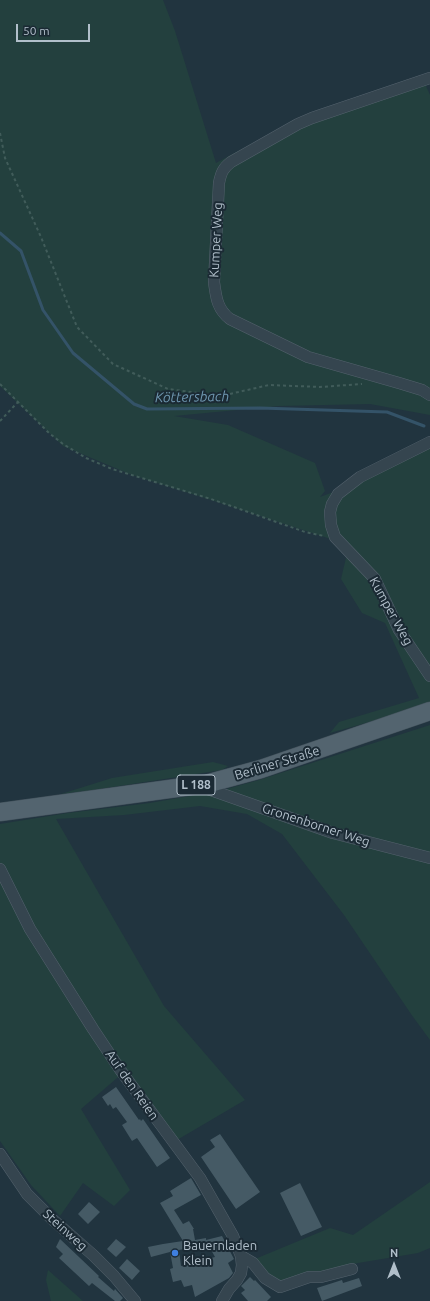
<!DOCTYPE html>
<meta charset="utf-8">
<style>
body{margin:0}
#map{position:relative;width:430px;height:1301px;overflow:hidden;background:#21343f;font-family:Ubuntu,sans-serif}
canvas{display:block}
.north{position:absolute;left:374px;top:1245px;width:40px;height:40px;-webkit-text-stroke:3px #1b2a34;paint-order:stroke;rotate:0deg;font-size:11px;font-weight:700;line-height:16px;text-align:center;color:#b1bfca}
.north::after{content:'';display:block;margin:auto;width:14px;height:18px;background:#b1bfca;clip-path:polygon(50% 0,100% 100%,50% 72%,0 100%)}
.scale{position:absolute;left:16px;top:24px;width:74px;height:18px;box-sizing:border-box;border:2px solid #b1bfca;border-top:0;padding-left:5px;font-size:12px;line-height:14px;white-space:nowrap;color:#b1bfca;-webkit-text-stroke:3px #1b2a34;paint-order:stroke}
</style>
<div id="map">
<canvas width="430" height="1301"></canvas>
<div class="north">N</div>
<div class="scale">50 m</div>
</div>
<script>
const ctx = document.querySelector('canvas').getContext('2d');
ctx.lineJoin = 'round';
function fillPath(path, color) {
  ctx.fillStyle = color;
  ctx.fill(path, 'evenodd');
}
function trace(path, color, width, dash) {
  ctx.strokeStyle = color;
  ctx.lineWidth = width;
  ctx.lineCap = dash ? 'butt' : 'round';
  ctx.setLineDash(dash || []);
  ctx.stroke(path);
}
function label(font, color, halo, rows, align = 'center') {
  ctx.font = font + ' Ubuntu,sans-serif';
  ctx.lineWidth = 4;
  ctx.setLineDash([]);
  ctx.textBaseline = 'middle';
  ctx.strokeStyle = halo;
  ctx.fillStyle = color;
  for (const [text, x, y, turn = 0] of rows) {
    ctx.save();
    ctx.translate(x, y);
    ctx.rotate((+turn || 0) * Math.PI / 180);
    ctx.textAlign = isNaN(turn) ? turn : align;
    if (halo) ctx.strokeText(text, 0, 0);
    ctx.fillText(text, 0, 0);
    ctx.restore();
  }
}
const green = new Path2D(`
 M0,0H163L175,31L216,163L296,120L422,77L430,95V415L370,404L279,406L174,416L228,425L315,463L325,491L320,497L358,483L430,447V705L330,733L339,722L419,698L385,623L362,613L341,579L349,545L205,498L132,475L63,446L0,386Z
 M430,725V1040L411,1014L344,915L282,834L247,814L200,806L124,815L56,819L164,1006L245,1100L177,1140L124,1072L81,1109L130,1190L114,1206L83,1183L60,1216L31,1185L0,1141V824L68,813L150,803L223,790L259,780Z
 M213,762L228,766L222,770L87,791L61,794L112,778Z
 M430,1182V1248L418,1253L358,1263L279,1283L268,1276L255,1259L330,1228L353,1235Z
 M48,1270L83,1301H51L46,1280Z`);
const stream = new Path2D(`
 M0,233L21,251L43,310L73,353L134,404L147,409L260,408L387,412L424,426`);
const building = new Path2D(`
 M116,1087L139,1120L140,1119L141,1121L143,1119L170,1158L157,1167L137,1138L132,1141L122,1125L127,1122L116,1107L113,1109L110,1104L108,1106L102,1097Z
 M220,1134L260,1192L236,1209L201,1157L215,1147L210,1140Z
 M191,1178L201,1195L174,1210L183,1224L189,1221L194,1229H193L195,1240L206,1238V1240L222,1236L234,1259L228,1263L233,1273L229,1278L195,1297L192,1285L184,1287L181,1280L173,1282L170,1269L173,1268L170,1252L151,1257L148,1247L163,1244L183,1241L160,1203L173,1196L170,1191ZM206,1241L215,1257L181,1266L179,1250L207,1244Z
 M300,1183L322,1227L301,1236L280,1193Z
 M89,1202L100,1212L88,1224L78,1214Z
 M60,1239L99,1276L98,1277L114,1291L115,1289L123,1298L120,1301H115L92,1283L89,1286L59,1258L63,1254L56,1247Z
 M116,1239L126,1247L116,1257L107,1249Z
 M127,1259L140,1271L132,1280L119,1268Z
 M250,1277L254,1281L255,1280L271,1297L267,1301H248L241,1293L245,1290L241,1286Z
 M359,1278L362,1286L322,1301L317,1288L342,1280L343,1283Z`);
const path = new Path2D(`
 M0,133L5,158L41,237L77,327L113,364L168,389L221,396L269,385L320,387L362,384
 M0,384L49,433L63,444L86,458L112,469L211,499L305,532L324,536
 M0,421L18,402`);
const street = new Path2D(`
 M430,78L312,118L298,124L231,162C223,168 221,173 219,183L214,282C216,297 217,309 230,319L308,357L399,383L422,390L430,395
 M430,442L360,477L338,494L332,504L330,512L331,525L335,537L375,579L399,630L430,676
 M206,784L208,789L333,833L430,858
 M0,869L30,929L93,1029L121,1071L200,1178L233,1236L241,1256L242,1265L241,1273L237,1280L229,1289L222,1301
 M0,1154L27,1194L52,1219L93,1255L114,1276L135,1301
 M241,1256L253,1263L265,1278L280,1287L309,1277H321L352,1269`);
const primary = new Path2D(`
 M0,812L206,784L261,769L430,711`);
const markers = [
 [175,1253,4,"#3f7fe0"]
];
const shields = [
 [196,785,38]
];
const shieldNames = [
 ["L 188",196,785]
];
const streetNames = [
 ["Kumper Weg",216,240,-87],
 ["Kumper Weg",391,611,61],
 ["Berliner Straße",277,763,-17],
 ["Gronenborner Weg",316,825,18],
 ["Auf den Reien",132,1085,55],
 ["Steinweg",65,1230,42]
];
const poiNames = [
 ["Bauernladen",183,1246],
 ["Klein",183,1261]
];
const waterNames = [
 ["Köttersbach",192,397,-1]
];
fillPath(green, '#23403e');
trace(stream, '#345368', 3);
fillPath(building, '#455a65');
trace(street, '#54626d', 12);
trace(primary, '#42515b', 19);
trace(path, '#415c5a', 2, [3, 3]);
trace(street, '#35454f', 11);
trace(primary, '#53646f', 18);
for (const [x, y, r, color] of markers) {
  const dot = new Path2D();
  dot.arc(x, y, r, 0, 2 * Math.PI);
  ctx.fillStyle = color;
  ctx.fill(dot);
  trace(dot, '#1b2a34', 1.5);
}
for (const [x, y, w] of shields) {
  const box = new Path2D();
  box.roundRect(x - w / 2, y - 10, w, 20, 3);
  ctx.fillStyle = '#1b2a34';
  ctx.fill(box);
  trace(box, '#b1bfca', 1);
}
label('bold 12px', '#b1bfca', null, shieldNames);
label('13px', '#b1bfca', '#1b2a34', streetNames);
label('13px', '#b1bfca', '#1b2a34', poiNames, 'left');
label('italic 14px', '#6f97b0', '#1b2a34', waterNames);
</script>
